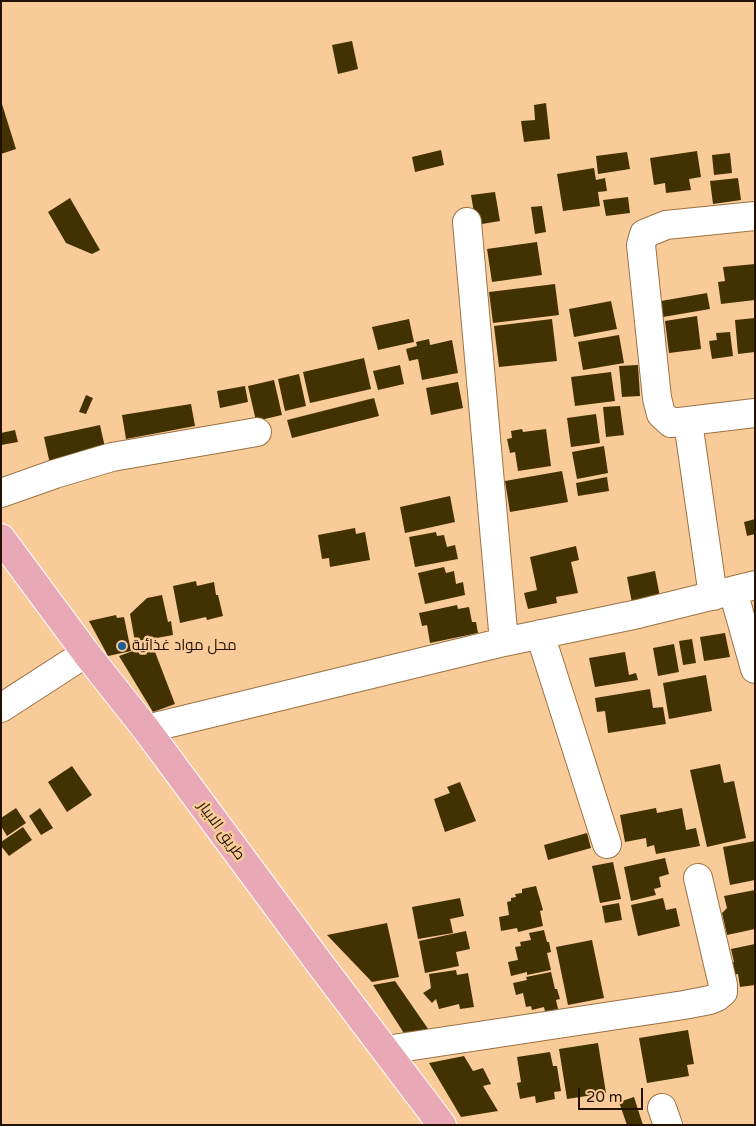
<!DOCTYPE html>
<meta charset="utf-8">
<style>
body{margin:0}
#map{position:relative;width:756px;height:1126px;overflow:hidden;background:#f9cb99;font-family:"Varela Round",sans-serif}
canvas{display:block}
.frame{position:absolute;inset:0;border:2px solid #221101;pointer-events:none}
.scale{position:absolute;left:578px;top:1088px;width:65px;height:22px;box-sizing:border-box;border:2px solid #221101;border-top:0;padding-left:6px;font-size:15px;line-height:18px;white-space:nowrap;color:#221101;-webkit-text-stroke:4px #f9cb99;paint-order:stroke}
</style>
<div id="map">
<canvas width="756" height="1126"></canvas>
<div class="frame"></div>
<div class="scale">20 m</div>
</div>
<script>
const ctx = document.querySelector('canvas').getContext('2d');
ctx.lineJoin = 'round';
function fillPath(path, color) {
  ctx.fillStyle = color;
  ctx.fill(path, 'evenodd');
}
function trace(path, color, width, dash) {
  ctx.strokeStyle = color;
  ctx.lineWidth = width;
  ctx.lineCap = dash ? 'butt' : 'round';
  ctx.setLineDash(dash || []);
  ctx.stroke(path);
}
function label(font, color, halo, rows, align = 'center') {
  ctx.font = font + ' "Varela Round",Cairo,sans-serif';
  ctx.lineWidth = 5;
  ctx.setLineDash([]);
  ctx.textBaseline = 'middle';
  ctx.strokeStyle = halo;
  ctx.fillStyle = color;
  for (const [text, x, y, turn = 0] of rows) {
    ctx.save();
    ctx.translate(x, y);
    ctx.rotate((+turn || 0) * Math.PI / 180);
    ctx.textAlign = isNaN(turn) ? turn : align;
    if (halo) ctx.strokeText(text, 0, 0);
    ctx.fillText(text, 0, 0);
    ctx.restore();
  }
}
const building = new Path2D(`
 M352,41L358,69L338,74L332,45Z
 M1,101L16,149L1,154Z
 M546,103L550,139L524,142L521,121L535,120L534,105Z
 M441,150L444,165L415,172L412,157Z
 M697,151L701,177L689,179L691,190L666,193L665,183L654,185L650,158Z
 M627,152L630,169L598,174L596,156Z
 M730,153L732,173L714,175L712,155Z
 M594,168L596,180L605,178L607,191L598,192L600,206L563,211L557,174Z
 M738,178L741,200L713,204L710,181Z
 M495,192L500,221L476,225L471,195Z
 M628,197L630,213L606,216L603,200Z
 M70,198L100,250L92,254L66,243L48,212Z
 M542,206L546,232L535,234L531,207Z
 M537,242L542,275L492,282L487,249Z
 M755,264V300L721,304L718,282L725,281L723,267Z
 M555,284L559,315L493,323L489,292Z
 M707,293L710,309L663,317L661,301Z
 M611,301L617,329L574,337L569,309Z
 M697,316L701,349L669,353L665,321Z
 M755,318V352L738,354L735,320Z
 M409,319L414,342L378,350L372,327Z
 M552,319L557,361L499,367L494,326Z
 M730,332L733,356L712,359L709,341L717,340L716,333Z
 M619,335L624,363L583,370L578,342Z
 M429,339L430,345L452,340L458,373L422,380L418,359L409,361L406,349L417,346L416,342Z
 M364,358L371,389L310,403L303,372Z
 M400,365L404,384L378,390L373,371Z
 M638,365L640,396L622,397L619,366Z
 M611,372L615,401L575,406L571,377Z
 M299,374L306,406L285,411L278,379Z
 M274,380L282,415L256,421L248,386Z
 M458,382L463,408L431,415L426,388Z
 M245,386L248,402L220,408L217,391Z
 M86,395L93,398L86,414L79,412Z
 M374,398L379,416L292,438L287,420Z
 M191,404L195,426L126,439L122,415Z
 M620,406L624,435L606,437L603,407Z
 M596,414L600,443L571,447L567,418Z
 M100,425L106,452L50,464L44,437Z
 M522,429L523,432L546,429L551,466L518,471L515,452L510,453L507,439L512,438L511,431Z
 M15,430L18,442L1,445V433Z
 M604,446L608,473L577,479L572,452Z
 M562,471L568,502L510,512L505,481Z
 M607,477L609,491L578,496L576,483Z
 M450,496L455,522L405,533L400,507Z
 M755,519V534L747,536L744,522Z
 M355,528L356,534L365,532L370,560L330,567L329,558L322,559L318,535Z
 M436,532L437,536L444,535L447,547L455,545L458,559L415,567L409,537Z
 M576,546L579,560L571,562L578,593L556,597L557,603L528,609L524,593L537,590L530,557Z
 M444,567L446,573L454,571L456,584L463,582L465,595L425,604L418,573Z
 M655,571L660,597L632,603L627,577Z
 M196,581L197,586L214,582L216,595H218L223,616L207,620L206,617L180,623L173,586Z
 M162,595L168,622L171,621L173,635L135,642L130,614L147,598Z
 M457,605L458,609L469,607L472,622H476L478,633L430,643L427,625L422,626L419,613Z
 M116,615L117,618L124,617L131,651L108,656L89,621Z
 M725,633L730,657L704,661L700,637Z
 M692,639L696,663L683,665L679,641Z
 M152,644L175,704L153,712L119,656Z
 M674,644L679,672L658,676L653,648Z
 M625,652L629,675L636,673L638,680L595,687L589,658Z
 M706,675L712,711L669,719L663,683Z
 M650,689L653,708L663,707L666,724L608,733L605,711L597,712L595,698Z
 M720,764L724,783L734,781L746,838L707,847L690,770Z
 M72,766L92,795L67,812L48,782Z
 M460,782L476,821L445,832L434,799L450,793L447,787Z
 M16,808L26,823L7,836L1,826V818Z
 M40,808L53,828L41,835L29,816Z
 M656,808L657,813L682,808L686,830L696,828L700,846L656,854L654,845L647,847L646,838L625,842L620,815Z
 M23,827L32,840L9,856L1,846V842Z
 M587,833L591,848L548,860L544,845Z
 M755,841V880L730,885L723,847Z
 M665,858L669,874L659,877L661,887L654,889L656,895L631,901L624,867Z
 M613,862L621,899L600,903L592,866Z
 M536,886L543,910L540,911L543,926L518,932L517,928L501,931L499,917L509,915L507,902L511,901V898L516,897L515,894L522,893V889Z
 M755,890V929L727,935L722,913L727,908L724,896Z
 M460,898L464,916L450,919L453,933L418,939L412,907Z
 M663,898L666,910L676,908L680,926L638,936L631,905Z
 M619,903L622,920L605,923L602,906Z
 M387,923L399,977L372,982L327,935Z
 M544,930L547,942H549L551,952L547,953L551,970L527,975V972L511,976L508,962L518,960L515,947L521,946L520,942L531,940L529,933Z
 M466,931L470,949L456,952L459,966L425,973L419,941Z
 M592,940L604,998L568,1005L556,947Z
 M755,944V985L740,987L738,974L733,975L730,962H734L731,949Z
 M456,970L457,975L468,973L474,1007L460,1009L459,1004L439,1009L436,999L432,1003L423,993L431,988L429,974Z
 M551,972L555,989H557L560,999L556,1000L559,1013L546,1016L544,1007L532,1010L531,1006L526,1007L523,993L516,995L513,983L527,980L526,977Z
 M395,981L433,1036L409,1041L373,985Z
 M688,1030L694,1064L687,1065L689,1076L647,1083L639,1038Z
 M598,1043L606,1093L567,1099L559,1049Z
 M550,1052L553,1066H557L561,1091L554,1092L555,1099L536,1103L535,1096L520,1099L517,1083L521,1082L517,1057Z
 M464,1056L473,1071L483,1068L491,1084L483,1086L498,1111L461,1117L429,1063Z
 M634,1097L643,1125H627L619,1102Z`);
const minor = new Path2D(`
 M755,216L666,225L644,234L641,245L657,398L661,414L671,423L755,413
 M467,222L504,642
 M688,422L713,596
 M1,493L55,474L112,457L257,432
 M733,591L755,669
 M540,634L607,844
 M1,708L86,653
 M146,729L504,642L638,614L755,585
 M386,1050L684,1005L710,1000L717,997L723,992V985L698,878
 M662,1108L668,1125`);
const major = new Path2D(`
 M1,538L86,653L146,729L320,964L442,1125`);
const markers = [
 [122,646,5,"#1d5d93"]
];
const poiNames = [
 ["محل مواد غذائية",132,646]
];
const streetNames = [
 ["طريق الابيار",221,831,54]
];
fillPath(building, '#433201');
trace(minor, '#9c7243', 30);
trace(major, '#fff', 30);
trace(minor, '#fff', 28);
trace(major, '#e9a8b6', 28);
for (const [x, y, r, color] of markers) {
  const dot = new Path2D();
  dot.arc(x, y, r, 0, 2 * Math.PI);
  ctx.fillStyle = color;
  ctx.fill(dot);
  trace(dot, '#f9cb99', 2);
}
label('15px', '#221101', '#f9cb99', poiNames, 'left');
label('15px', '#221101', '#f9cb99', streetNames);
</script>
